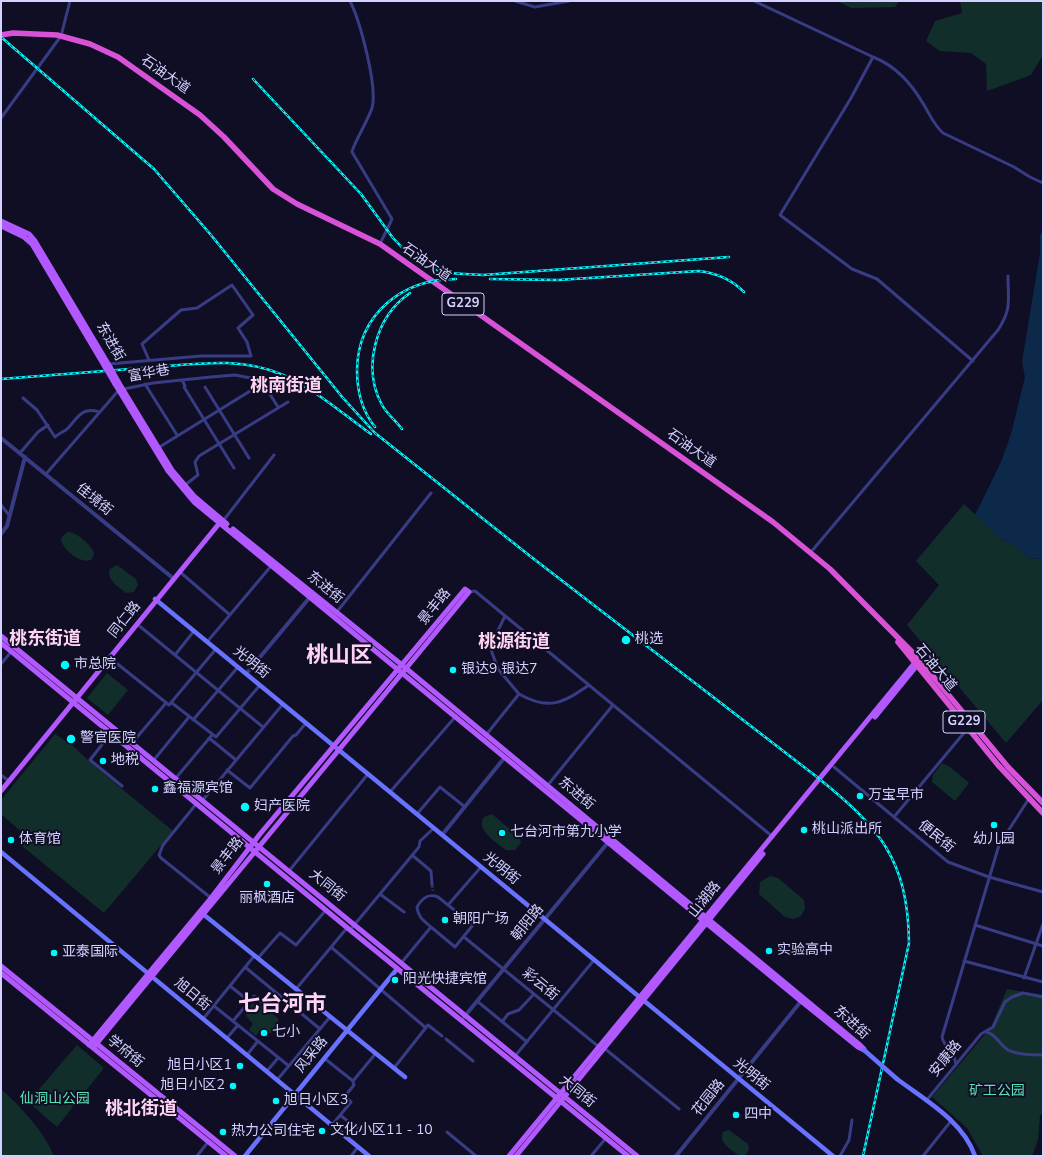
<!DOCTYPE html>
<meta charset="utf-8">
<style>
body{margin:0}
#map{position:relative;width:1044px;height:1157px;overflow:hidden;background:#100e24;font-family:"Nunito Sans",sans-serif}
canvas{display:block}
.frame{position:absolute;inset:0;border:2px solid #d2d1ff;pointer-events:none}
</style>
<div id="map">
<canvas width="1044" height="1157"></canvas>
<div class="frame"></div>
</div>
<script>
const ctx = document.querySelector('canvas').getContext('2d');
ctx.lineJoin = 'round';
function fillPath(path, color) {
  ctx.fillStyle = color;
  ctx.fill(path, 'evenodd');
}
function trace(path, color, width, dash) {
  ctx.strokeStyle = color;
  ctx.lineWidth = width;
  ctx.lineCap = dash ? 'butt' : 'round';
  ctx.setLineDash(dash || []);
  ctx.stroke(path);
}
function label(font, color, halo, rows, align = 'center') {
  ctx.font = font + ' "Nunito Sans","Noto Sans SC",sans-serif';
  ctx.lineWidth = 4;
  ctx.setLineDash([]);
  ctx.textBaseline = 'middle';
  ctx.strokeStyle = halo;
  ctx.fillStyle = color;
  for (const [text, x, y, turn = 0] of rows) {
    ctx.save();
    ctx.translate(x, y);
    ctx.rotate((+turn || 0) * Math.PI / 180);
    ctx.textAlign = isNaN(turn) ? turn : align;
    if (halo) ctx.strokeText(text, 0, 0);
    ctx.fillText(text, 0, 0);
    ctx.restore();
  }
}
const green = new Path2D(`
 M837,1H899L895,7L851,8Z
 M960,1H1043V55L1031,75L987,91L986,64L971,53L940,51L926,41L935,21L962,13Z
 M964,504L1000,538L1017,547L1028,558L1043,559V700L1006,743L907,625L939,585L916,561Z
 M67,532C75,531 92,545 94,553L92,559C82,566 61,549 61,538Z
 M117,565L136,579L138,585L134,592L126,593C118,586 106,580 110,569Z
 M107,673L128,690L108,715L87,698Z
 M55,734L73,746L92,764L173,831L104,913L22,846L25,835L1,814V800Z
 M942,763L950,767L969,783L955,801L932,782L933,775Z
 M492,814L519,837L521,843L515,850H506C497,843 475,830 484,817Z
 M770,876L778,878L804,900L805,909L801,916L793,919L785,917L759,894L760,882Z
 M1007,989L1043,995V1115H1040L1038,1140L1032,1156H983L967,1128L932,1097L991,1027Z
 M253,1003L259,1004L278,1018C280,1026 276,1033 268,1034L260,1030L256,1036L249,1030L253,1024L246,1016V1010Z
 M77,1045L104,1068L57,1127L28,1102Z
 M1,1089C22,1108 43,1130 54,1156H1Z
 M729,1130L748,1144L749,1149L746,1155H738C731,1149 718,1143 723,1132Z`);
const water = new Path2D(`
 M1043,230V559L1028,558L1017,547L1000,538L975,515L1001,462L1011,434L1025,377L1022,362L1040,253V235Z`);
const minorTunnel = new Path2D(`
 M432,885L433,891`);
const minor = new Path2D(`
 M350,1C360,21 378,87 372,108C369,118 352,147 352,152L392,219L380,244
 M515,1L535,7L569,1
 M754,1L873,57L851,98L780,215L852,269L877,279L973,361
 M873,57C896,66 911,83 924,105C930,115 934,125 943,133L1014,167L1030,177L1043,183
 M1,118L61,36L70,1
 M109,364L201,356H251L247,342L238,328L253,315L232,285L197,308L181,310L142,344L149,360
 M182,380L185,386L184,387L234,468
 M145,384L177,435
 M205,387L249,458
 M23,398L37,410L55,437C58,434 62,432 66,430C77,420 80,406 99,412
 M158,448L263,383
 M20,453L38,432L48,425
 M46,474L119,390L153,383L211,377L235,375L261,380L278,407
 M185,485L198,475L195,462L199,456L288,402
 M1,505L9,515
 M223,521L274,455
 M811,552L998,330C1012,309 1008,300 1008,276
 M180,572L230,615
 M469,592L475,591L773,837
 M336,613L431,493
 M505,616L490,647L498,669L519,694
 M137,624L263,727
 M207,642L272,565
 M175,655L194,631
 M110,658L169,705L216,649
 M1,664L11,652
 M172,703L216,737L260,685
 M193,720L238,667
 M111,733L90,760L122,786
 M486,735L519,694C549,711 563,703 589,685
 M209,738L236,760
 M132,743L166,703
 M153,761L189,717
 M834,767L948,862L989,877L1043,892
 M227,770L250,788L293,736L296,735L306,723
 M1,775L9,781
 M175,779L212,735
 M547,786L613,705
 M390,792L456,716
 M202,801L283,704
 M197,803L163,845L159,855L161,858L211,898
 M417,814L440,787L465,807
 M894,817L968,728
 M412,855L431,871L432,885
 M289,871L368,774
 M380,894L404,912
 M448,905L481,867
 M975,925L1043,946
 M350,930L419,847L420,841L434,828
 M464,937L599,1047
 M331,947L426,1028
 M258,958L280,933L296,945L326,910
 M964,961L1043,982
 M402,962L431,927C423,920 418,917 417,907C422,898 428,893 438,897L473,925L455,947L431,927
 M245,967L320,1029
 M1024,978L1043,924
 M230,986L249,1001
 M296,989L347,928
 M477,1001L527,1042
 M214,1006L289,1066
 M203,1019L255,955
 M233,1021L254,996L264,1004L274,991
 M502,1022L508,1014L519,1010L534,994
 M986,1032C995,1033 1000,1045 1008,1050C1018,1055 1032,1055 1043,1055
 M227,1038L238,1025
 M446,1039L473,1061
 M604,1048L679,1109
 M247,1055L258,1041
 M515,1056L594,960
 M324,1058L353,1081L376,1053
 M956,1065C954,1049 945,1050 942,1037L999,845L1030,797
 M394,1068L428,1025L442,1036
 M267,1071L278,1058
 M277,1080L330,1017
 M926,1101L981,1034L993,1027L1005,1002L1012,997L1023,993L1043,997
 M340,1115L358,1129
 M332,1125L351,1102L345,1096L354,1085L353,1081
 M447,1132L476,1156
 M197,1156L208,1142
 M351,1156L358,1147
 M591,1156L606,1138
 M840,1156L849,1140L852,1120
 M923,1156L951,1121`);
const tertiary = new Path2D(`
 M1,438L174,579
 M1,534L7,526L25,457
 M246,674L310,597
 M442,835L505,757
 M464,1017L610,840
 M676,1156L802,1000`);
const secondary = new Path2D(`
 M155,599L833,1156
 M1,852L369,1156
 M203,914L405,1077
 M897,1079C925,1100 963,1121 975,1156
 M245,1156L397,969`);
const primary = new Path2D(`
 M1,221L29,234L35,241L110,367
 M1,226L24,237L32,244L105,367
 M119,383L172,470L195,497L227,524
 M115,384L168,471L194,502L801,1001L858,1047L864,1050
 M233,529L402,665L860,1045L864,1049
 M1,636L637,1156
 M1,643L350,930L628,1156
 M875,717L919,663
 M1,791L222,520
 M1,966L235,1156
 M1,973L226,1156
 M89,1045L211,898L260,834L465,589L469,592L93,1048
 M509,1156L917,660
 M516,1156L763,854`);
const trunk = new Path2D(`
 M1,35L13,33L57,35L90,44L118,57L200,115L224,137L273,189L297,204L380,244L773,522L830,569L918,658L1008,767L1043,803
 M898,642L998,765L1043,813`);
const rail = new Path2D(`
 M1,37L154,169L211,235L343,398L375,433L530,556L817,777C879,827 908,859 909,943L863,1156
 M253,79L361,194L393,238L414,260L425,266L447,273L483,275L729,257
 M490,279L558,280L699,271C717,273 731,279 744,292
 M1,379C48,375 96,372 143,368C191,365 238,355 283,375C315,389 343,414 371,434
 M375,427C362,411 357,390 357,370C358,314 402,279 456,279
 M402,429C396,421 387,414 382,405C362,368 375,317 410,293`);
const secondaryBridge = new Path2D(`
 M864,1050L897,1079`);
const primaryBridge = new Path2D(`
 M105,367L115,384
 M110,367L119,383`);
const markers = [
 [626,640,5,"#00f9fc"],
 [65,665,5,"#00f9fc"],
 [453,670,4,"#00f9fc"],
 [71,739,5,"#00f9fc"],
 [103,761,4,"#00f9fc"],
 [155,789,4,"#00f9fc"],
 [860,796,4,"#00f9fc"],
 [245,807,5,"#00f9fc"],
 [994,825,4,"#00f9fc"],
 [804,830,4,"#00f9fc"],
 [502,833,4,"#00f9fc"],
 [11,840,4,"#00f9fc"],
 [267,884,4,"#00f9fc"],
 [445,920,4,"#00f9fc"],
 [769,951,4,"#00f9fc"],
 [54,953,4,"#00f9fc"],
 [395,980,4,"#00f9fc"],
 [264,1033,4,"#00f9fc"],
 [240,1066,4,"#00f9fc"],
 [233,1086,4,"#00f9fc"],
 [276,1101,4,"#00f9fc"],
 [736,1115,4,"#00f9fc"],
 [322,1131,4,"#00f9fc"],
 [223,1132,4,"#00f9fc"]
];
const shields = [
 [463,304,42],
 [964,722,42]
];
const shieldNames = [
 ["G229",463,304],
 ["G229",964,722]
];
const streetNames = [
 ["石油大道",165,75,35],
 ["石油大道",426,263,35],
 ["东进街",110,342,60],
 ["富华巷",149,374,-10],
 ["石油大道",691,449,35],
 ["佳境街",94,500,39],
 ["东进街",325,588,39],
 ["景丰路",435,607,-51],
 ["同仁路",125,620,-51],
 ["光明街",251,663,39],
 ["石油大道",935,668,50],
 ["东进街",576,794,40],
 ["便民街",936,837,39],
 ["景丰路",228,856,-52],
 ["光明街",501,869,39],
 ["大同街",327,886,39],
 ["山湖路",705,900,-51],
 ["朝阳路",528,923,-51],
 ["彩云街",540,985,39],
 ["旭日街",192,995,40],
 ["东进街",851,1023,42],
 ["学府街",125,1052,39],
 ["风采路",312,1055,-51],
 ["安康路",946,1059,-51],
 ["光明街",751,1075,39],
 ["大同街",577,1092,39],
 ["花园路",709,1098,-51]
];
const poiNames = [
 ["桃选",635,640],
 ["市总院",74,665],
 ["银达9 银达7",461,670],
 ["警官医院",80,739],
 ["地税",111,761],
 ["鑫福源宾馆",163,789],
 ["万宝早市",868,796],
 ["妇产医院",254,807],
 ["桃山派出所",812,830],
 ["七台河市第九小学",510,833],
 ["体育馆",19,840],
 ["幼儿园",994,840,"center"],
 ["丽枫酒店",267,899,"center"],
 ["朝阳广场",453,920],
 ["实验高中",777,951],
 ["亚泰国际",62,953],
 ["阳光快捷宾馆",403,980],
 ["七小",272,1033],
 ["旭日小区1",232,1066,"right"],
 ["旭日小区2",225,1086,"right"],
 ["旭日小区3",284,1101],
 ["四中",744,1115],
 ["文化小区11 - 10",330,1131],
 ["热力公司住宅",231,1132]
];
const parkNames = [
 ["矿工公园",997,1092],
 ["仙洞山公园",55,1100]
];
const districtNames = [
 ["桃南街道",286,387],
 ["桃东街道",45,640],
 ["桃源街道",514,643],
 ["桃北街道",141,1110]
];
const townNames = [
 ["桃山区",339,657],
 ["七台河市",282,1006]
];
fillPath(green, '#112e2b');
fillPath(water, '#0c294a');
trace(minorTunnel, '#2d2b45', 3, [3, 1.5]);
trace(minor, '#383c84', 3);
trace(tertiary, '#383c84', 4);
trace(secondary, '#6872ff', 4.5);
trace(primary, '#b258ff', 5);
trace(trunk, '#d852d8', 5.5);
trace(rail, '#00f9fc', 2.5);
trace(rail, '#100e24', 1, [3]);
trace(secondaryBridge, '#6872ff', 4.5);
trace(primaryBridge, '#b258ff', 5);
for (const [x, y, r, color] of markers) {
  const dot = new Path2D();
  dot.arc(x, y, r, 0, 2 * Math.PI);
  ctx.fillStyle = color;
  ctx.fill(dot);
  trace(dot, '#100e24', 1.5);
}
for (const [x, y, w] of shields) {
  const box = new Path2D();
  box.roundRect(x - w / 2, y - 11, w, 22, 3);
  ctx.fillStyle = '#100e24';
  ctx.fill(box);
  trace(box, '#d2d1ff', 1);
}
label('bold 13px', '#d2d1ff', null, shieldNames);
label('14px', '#d2d1ff', '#100e24', streetNames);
label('14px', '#d2d1ff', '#100e24', poiNames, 'left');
label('14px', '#5be1b4', '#100e24', parkNames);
label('bold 18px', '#ffd3f3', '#100e24', districtNames);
label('bold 22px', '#ffd3f3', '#100e24', townNames);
</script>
